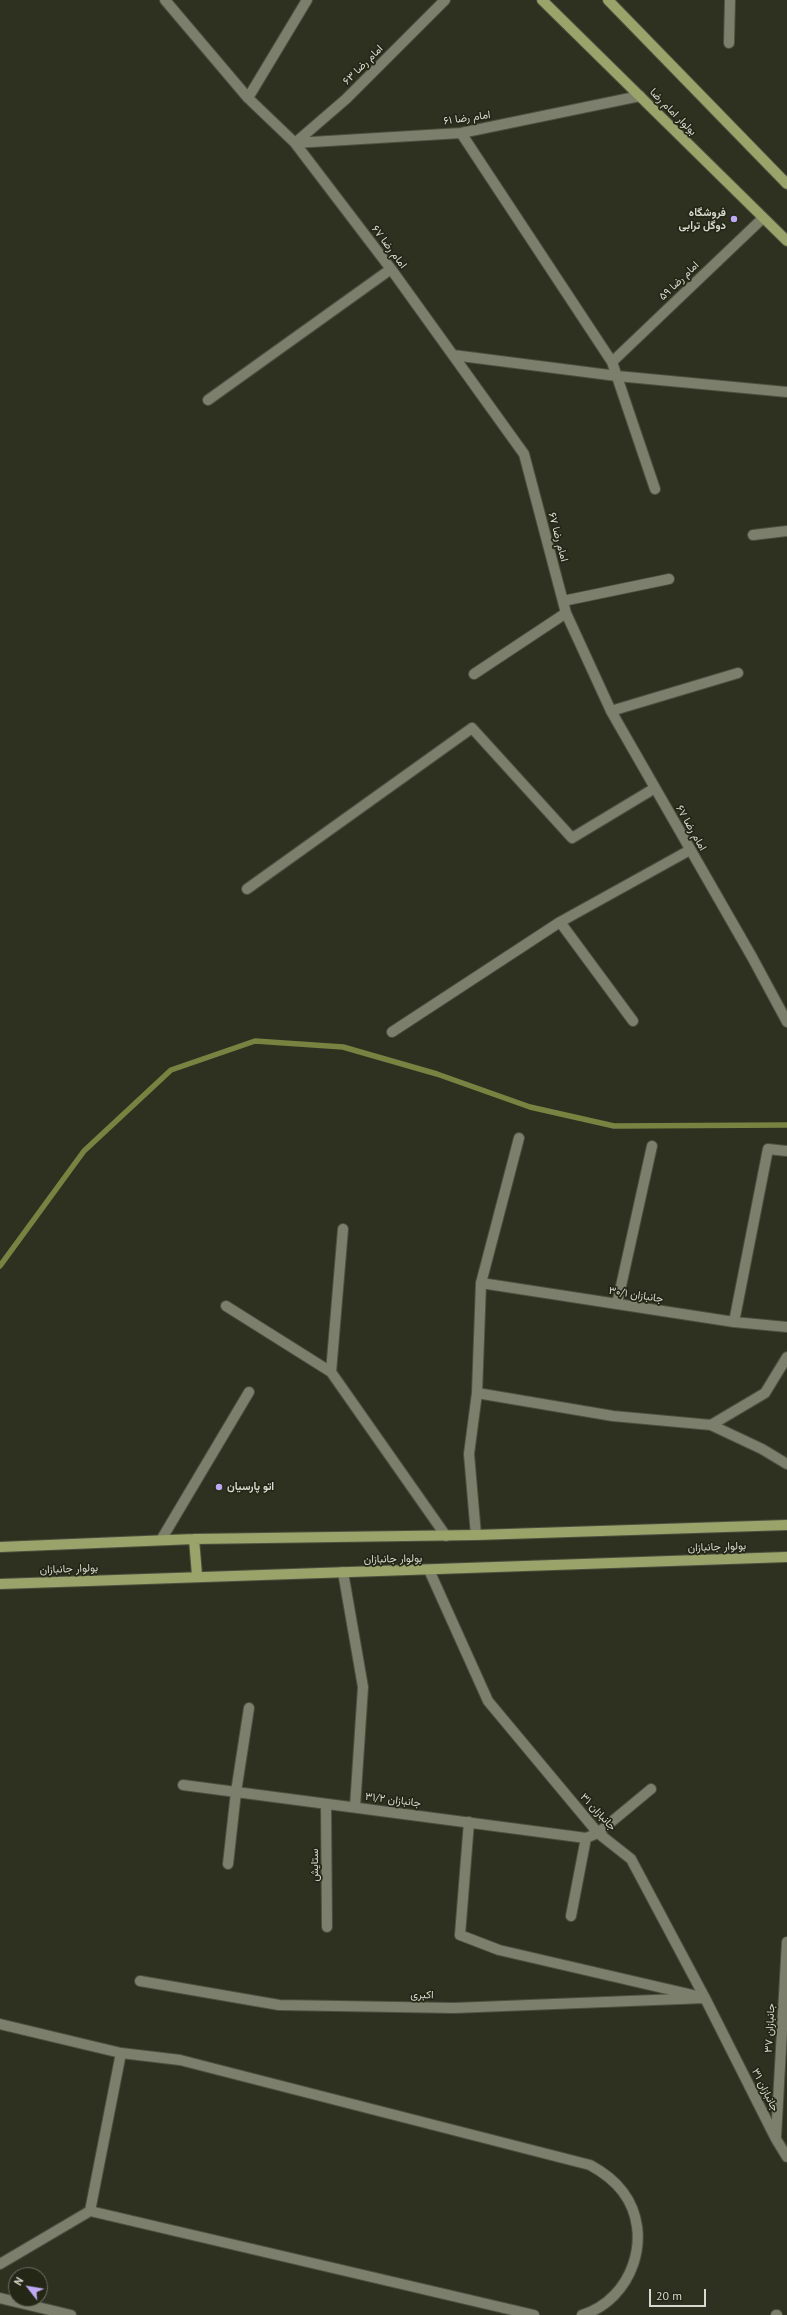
<!DOCTYPE html>
<meta charset="utf-8">
<style>
body{margin:0}
#map{position:relative;width:787px;height:2315px;overflow:hidden;background:#2e3120;font-family:"PT Sans",sans-serif}
canvas{display:block}
.north{position:absolute;left:8px;top:2267px;width:40px;height:40px;box-sizing:border-box;background:#252716;border:1px solid #6c6e60;border-radius:50%;rotate:301deg;font-size:11px;font-weight:700;line-height:16px;text-align:center;color:#d7d9ce}
.north::after{content:'';display:block;margin:auto;width:14px;height:18px;background:#bea9f5;clip-path:polygon(50% 0,100% 100%,50% 72%,0 100%)}
.scale{position:absolute;left:649px;top:2289px;width:57px;height:18px;box-sizing:border-box;border:2px solid #d7d9ce;border-top:0;padding-left:5px;font-size:12px;line-height:14px;white-space:nowrap;color:#d7d9ce;-webkit-text-stroke:3px #252716;paint-order:stroke}
</style>
<div id="map">
<canvas width="787" height="2315"></canvas>
<div class="north">N</div>
<div class="scale">20 m</div>
</div>
<script>
const ctx = document.querySelector('canvas').getContext('2d');
ctx.lineJoin = 'round';
function trace(path, color, width, dash) {
  ctx.strokeStyle = color;
  ctx.lineWidth = width;
  ctx.lineCap = dash ? 'butt' : 'round';
  ctx.setLineDash(dash || []);
  ctx.stroke(path);
}
function label(font, color, halo, rows, align = 'center') {
  ctx.font = font + ' "PT Sans",Vazirmatn,sans-serif';
  ctx.lineWidth = 3.5;
  ctx.setLineDash([]);
  ctx.textBaseline = 'middle';
  ctx.strokeStyle = halo;
  ctx.fillStyle = color;
  for (const [text, x, y, turn = 0] of rows) {
    ctx.save();
    ctx.translate(x, y);
    ctx.rotate((+turn || 0) * Math.PI / 180);
    ctx.textAlign = isNaN(turn) ? turn : align;
    if (halo) ctx.strokeText(text, 0, 0);
    ctx.fillText(text, 0, 0);
    ctx.restore();
  }
}
const stream = new Path2D(`
 M0,1266L84,1151L171,1070L255,1041L343,1047L437,1074L530,1107L614,1126L787,1125`);
const minor = new Path2D(`
 M165,0L248,98L295,143L391,269L524,454L566,613L611,711L752,957L787,1022
 M729,43L730,0
 M248,98L307,0
 M461,133L612,362L655,489
 M295,143L461,133L640,96
 M295,143L346,99L445,0
 M453,355L617,376L787,392
 M612,362L763,218
 M208,400L391,269
 M753,535L787,531
 M563,601L669,579
 M474,674L566,613
 M611,711L738,673
 M247,889L472,728L572,838L655,788
 M560,922L633,1021
 M392,1032L560,922L690,850
 M481,1283L734,1322L787,1327
 M617,1304L652,1146
 M226,1306L331,1372L446,1536
 M734,1322L768,1149L787,1151
 M331,1372L343,1229
 M477,1393L613,1416L711,1425L762,1449L787,1464
 M711,1425L765,1393L787,1357
 M476,1535L469,1454L477,1393L481,1283L519,1138
 M161,1540L249,1392
 M429,1570L488,1701L598,1833L631,1859L705,1998L776,2139L787,2157
 M343,1572L363,1687L355,1807
 M183,1785L586,1838L598,1833L651,1789
 M326,1804L327,1927
 M469,1822L460,1935L499,1950L693,1995
 M228,1864L236,1792L249,1708
 M571,1916L586,1838
 M140,1981L279,2005L454,2008L705,1998
 M0,2024L121,2053L180,2060L590,2165C603,2172 614,2180 623,2192C655,2235 632,2300 582,2315
 M776,2137L787,1942
 M90,2211L534,2315
 M0,2264L90,2211L121,2053
 M0,2298L71,2315
 M776,2315H777`);
const major = new Path2D(`
 M542,0L787,241
 M608,0L787,184
 M194,1539L197,1575
 M0,1547L194,1539L476,1535L787,1525
 M0,1584L787,1557`);
const markers = [
 [734,219,4,"#bea9f5"],
 [219,1487,4,"#bea9f5"]
];
const streetNames = [
 ["امام رضا ۶۳",363,65,-45],
 ["بولوار امام رضا",673,112,45],
 ["امام رضا ۶۱",467,118,-8],
 ["امام رضا ۶۷",389,247,53],
 ["امام رضا ۵۹",679,281,-44],
 ["امام رضا ۶۷",558,537,75],
 ["امام رضا ۶۷",691,828,60],
 ["جانبازان ۳۰/۱",636,1295,9],
 ["بولوار جانبازان",717,1547,-2],
 ["بولوار جانبازان",393,1559,-1],
 ["بولوار جانبازان",69,1569,-2],
 ["جانبازان ۳۱/۲",393,1800,7],
 ["جانبازان ۳۱",598,1812,47],
 ["ستایش",315,1865,-90],
 ["اکبری",422,1995,1],
 ["جانبازان ۳۷",770,2028,-87],
 ["جانبازان ۳۱",765,2090,63]
];
const poiNames = [
 ["فروشگاه",726,213],
 ["دوگل ترابی",726,226],
 ["اتو پارسیان",227,1487,"left"]
];
trace(stream, '#788241', 5.5);
trace(minor, '#4d4f3f', 12);
trace(major, '#4d4f3f', 12);
trace(minor, '#7b7f6b', 10);
trace(major, '#9aa36a', 10);
for (const [x, y, r, color] of markers) {
  const dot = new Path2D();
  dot.arc(x, y, r, 0, 2 * Math.PI);
  ctx.fillStyle = color;
  ctx.fill(dot);
  trace(dot, '#252716', 1.5);
}
label('11px', '#d7d9ce', '#252716', streetNames);
label('bold 11px', '#d7d9ce', '#252716', poiNames, 'right');
</script>
